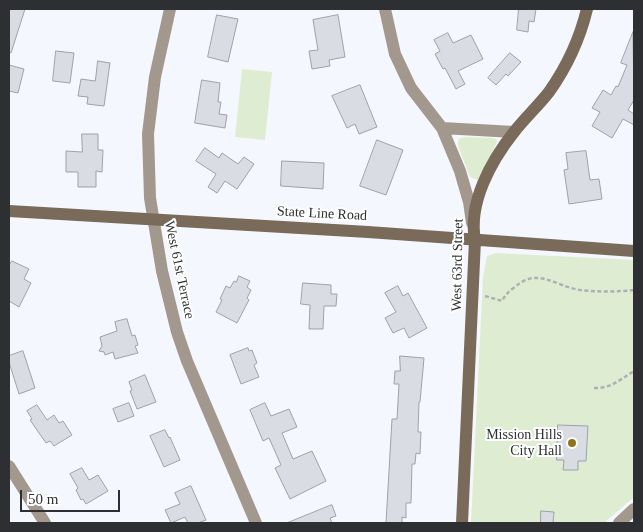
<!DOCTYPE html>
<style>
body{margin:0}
#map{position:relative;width:643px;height:532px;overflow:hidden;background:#f5f7fe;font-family:"Times New Roman",serif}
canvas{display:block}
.frame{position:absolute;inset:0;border:10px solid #2e2f32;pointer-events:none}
.scale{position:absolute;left:20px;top:490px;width:100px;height:22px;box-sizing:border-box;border:2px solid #2e2f32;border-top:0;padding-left:6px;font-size:15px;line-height:18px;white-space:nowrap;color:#2e2f32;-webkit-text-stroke:4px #fff;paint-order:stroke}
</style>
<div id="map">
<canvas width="643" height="532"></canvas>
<div class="frame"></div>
<div class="scale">50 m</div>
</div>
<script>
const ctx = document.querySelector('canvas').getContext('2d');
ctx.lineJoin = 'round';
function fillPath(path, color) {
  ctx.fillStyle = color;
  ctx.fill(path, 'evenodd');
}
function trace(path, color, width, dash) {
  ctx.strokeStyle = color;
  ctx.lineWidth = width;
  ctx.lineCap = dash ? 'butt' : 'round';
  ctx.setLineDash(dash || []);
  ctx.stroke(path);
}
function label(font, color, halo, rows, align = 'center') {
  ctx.font = font + ' "Times New Roman",serif';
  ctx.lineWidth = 4;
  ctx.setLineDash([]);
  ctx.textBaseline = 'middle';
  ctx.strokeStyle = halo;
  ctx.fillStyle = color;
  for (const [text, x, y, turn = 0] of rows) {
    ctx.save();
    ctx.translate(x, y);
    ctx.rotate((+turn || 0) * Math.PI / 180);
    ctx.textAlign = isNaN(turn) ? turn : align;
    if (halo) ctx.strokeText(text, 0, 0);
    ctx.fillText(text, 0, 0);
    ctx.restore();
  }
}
const green = new Path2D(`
 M242,69L272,72L265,140L235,137Z
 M467,137L492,138L496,139L497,142L481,177L478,180L470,177L458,146V141L460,138Z
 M496,253L634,260V497L604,523H471L483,277L487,256Z`);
const building = new Path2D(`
 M9,9H25L11,53L9,52Z
 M519,9H536L534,22L529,21L528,32L517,30Z
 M217,15L238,19L228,62L208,57Z
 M338,15L345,57L329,60L330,66L312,69L309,51L318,50L313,20Z
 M633,32L634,100L628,110L634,114V125L623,119L612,138L592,126L600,112L592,108L603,90L611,95L616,86L618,87L627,65L621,63Z
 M448,33L453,43L471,35L483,59L458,71L465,84L456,89L445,68L443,69L435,54L440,51L434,40Z
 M56,51L74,53L70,83L53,81Z
 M510,53L521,62L508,76L506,74L496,85L488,78Z
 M98,61L110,63L104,106L87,104L88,97L78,96L81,79L95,81Z
 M9,65L24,69L18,93L9,91Z
 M202,80L220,83L218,102H221L219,114L227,115L225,128L195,123Z
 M360,85L377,127L359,134L355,124L347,128L332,96Z
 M82,134H98V150H103L102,172L96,171V187H78V172H66V151L82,152Z
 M377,140L403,150L386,195L360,186Z
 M205,148L219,158L222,153L238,164L244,157L254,164L237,189L225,181L217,193L208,187L216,174L196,161Z
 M586,151L590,180L599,179L602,199L569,204L564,170L568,169L566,153Z
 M282,161L324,163L323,189L281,186Z
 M12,261L29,269L24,279L31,283L19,307L9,301V266Z
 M239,276L250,281L247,287L251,290L247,298L249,300L237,323L216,312L222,300L220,299L226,286L230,288L234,281L236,282Z
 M303,283L331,285V294H337L336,306H324L323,329H309L310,305L301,304Z
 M398,286L403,296L408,293L427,328L409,338L404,328L393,333L385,318L396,312L385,293Z
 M127,319L132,336L135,335L138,345L135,346L138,353L115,359L113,352L105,355L104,352L99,351L102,346L100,337L117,331L115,322Z
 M248,348L249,351L252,350L257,363L254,365L259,377L241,384L230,355Z
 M23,351L35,388L19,394L9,362V356Z
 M400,356L424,358L420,402H419L418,432H421L420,454L416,453L415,464H412L411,503H406V518L402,517V523H386L392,419H397L399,384H394L395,371H400Z
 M145,375L156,402L137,409L130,391L132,390L129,382Z
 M129,403L134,416L118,422L113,409Z
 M265,403L271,416L289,409L297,427L282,433L293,459L312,451L326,481L290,499L275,468L281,465L269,438L263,441L250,410Z
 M37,405L47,420L54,415L59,423L63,421L72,435L54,446L50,441L46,443L30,420L32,419L27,411Z
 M558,425L588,426L586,461H578V470H563L564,460H557Z
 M165,430L169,438L170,437L180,460L164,467L150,436Z
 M82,468L89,480L98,475L108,491L86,504L83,499L81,500L76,490L78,488L70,474Z
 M191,486L206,520L198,523H188L185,517L171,523L165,510L180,504L175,493Z
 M332,505L336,516L330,518L332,523H287Z
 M541,511L554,512L553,523H541Z`);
const path = new Path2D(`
 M485,296L502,301C505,295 509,291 515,287C537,267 555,286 580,290C598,292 616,292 634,290
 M594,388C610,389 621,379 634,371`);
const street = new Path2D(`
 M170,9L155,77L148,134L150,198L162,271L177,332L187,361L256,523
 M385,9L395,54L411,88L442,128L460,171L469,202L472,223
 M442,128L514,132
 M9,466L45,523
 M619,523L634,509`);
const secondary = new Path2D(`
 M9,211L368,232L634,251
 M462,523L475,240C468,203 491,161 514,132C525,118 538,106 549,92C566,68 580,38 587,9`);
const markers = [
 [572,443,5,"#8e7418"]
];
const streetNames = [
 ["State Line Road",322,214,3],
 ["West 63rd Street",458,265,-89],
 ["West 61st Terrace",179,270,78]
];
const poiNames = [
 ["Mission Hills",562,435],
 ["City Hall",562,451]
];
fillPath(green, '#deedd2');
fillPath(building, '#dadce4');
trace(building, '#9fa1a7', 1);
trace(path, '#adafb5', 2.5, [4, 2.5]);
trace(street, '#a3988d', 12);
trace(secondary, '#7a6a5a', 12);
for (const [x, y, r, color] of markers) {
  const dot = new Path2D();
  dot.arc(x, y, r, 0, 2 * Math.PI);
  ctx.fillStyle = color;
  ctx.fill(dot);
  trace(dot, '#fff', 2);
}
label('14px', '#2e2f32', '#fff', streetNames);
label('14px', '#2e2f32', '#fff', poiNames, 'right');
</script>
